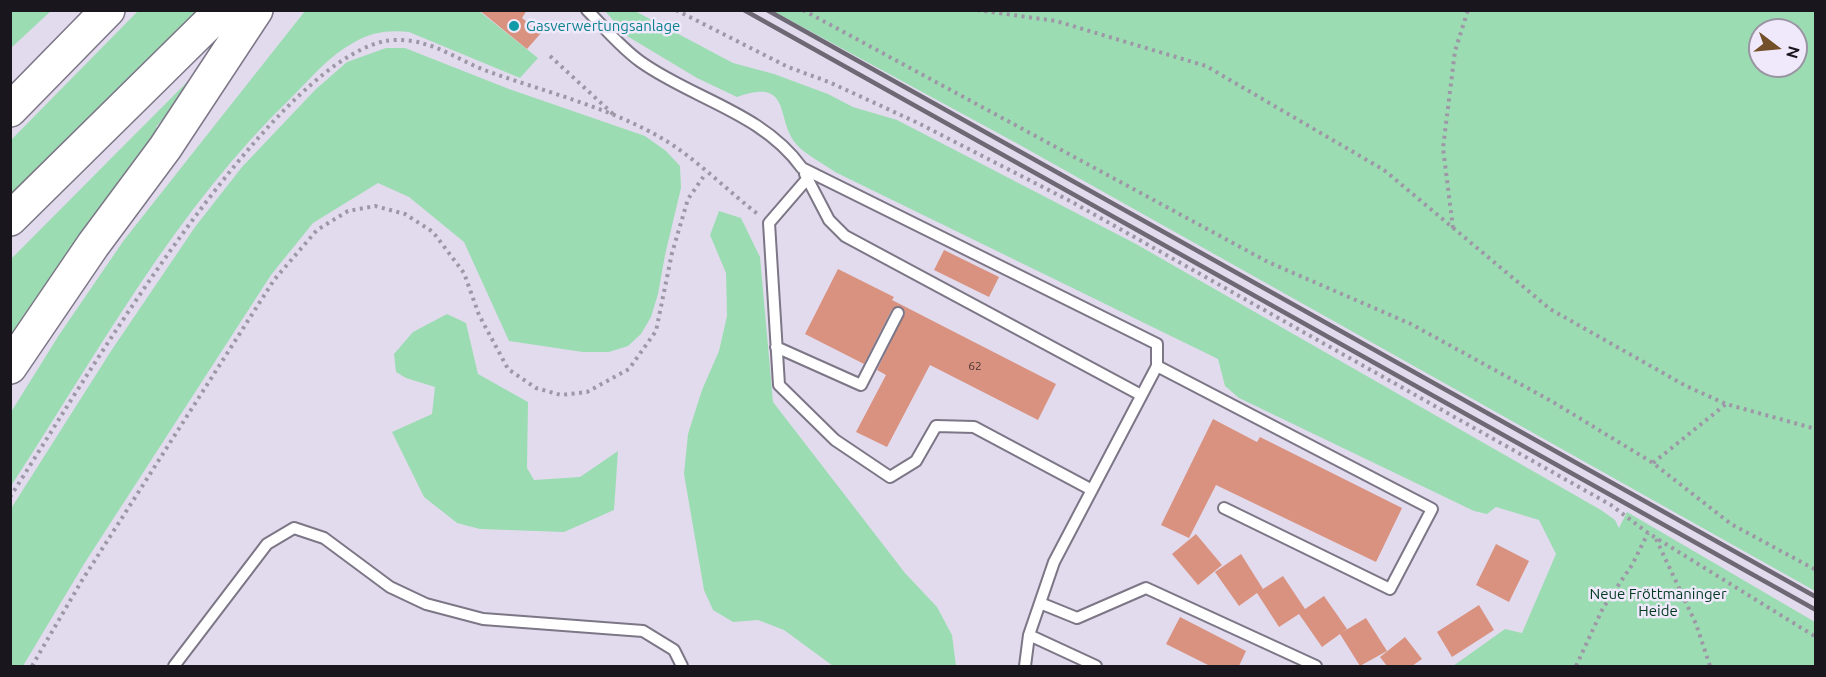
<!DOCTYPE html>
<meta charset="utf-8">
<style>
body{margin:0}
#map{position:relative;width:1826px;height:677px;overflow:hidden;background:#e2dbee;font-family:Ubuntu,sans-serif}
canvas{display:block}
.frame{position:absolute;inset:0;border:12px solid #19161d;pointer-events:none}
.north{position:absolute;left:1748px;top:18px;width:60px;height:60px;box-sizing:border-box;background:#f0e9fb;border:2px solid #9a95a2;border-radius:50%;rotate:106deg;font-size:16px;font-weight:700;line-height:24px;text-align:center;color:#19161d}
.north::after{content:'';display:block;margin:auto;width:21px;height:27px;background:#74502a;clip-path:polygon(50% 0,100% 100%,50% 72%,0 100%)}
</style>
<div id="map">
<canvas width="1826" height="677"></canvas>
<div class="frame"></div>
<div class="north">N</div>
</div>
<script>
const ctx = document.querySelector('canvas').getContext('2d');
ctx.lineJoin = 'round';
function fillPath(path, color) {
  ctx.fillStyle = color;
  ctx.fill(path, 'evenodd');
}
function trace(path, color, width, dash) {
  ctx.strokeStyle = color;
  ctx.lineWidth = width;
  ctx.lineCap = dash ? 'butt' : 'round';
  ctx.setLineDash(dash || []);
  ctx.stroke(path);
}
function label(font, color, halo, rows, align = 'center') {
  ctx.font = font + ' Ubuntu,sans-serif';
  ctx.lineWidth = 5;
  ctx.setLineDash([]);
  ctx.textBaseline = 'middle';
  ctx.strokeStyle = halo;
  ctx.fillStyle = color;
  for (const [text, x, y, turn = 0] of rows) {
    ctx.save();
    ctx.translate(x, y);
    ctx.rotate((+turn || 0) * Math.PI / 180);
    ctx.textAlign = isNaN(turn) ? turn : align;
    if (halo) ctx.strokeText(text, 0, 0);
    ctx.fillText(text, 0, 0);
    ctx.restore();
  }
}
const green = new Path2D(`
 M11,10H51V11L11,48Z
 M138,11H196L11,197V140Z
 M305,11H479L538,58L520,78L409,32C389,30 371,32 353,43C329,56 311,78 292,97C176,208 98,353 11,486V412L59,335L124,240Z
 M605,11H635L733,63L774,74L828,94L853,107L897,120L1136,244L1601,510L1615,520L1619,528L1627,512L1815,622V666H1453L1505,629L1522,633L1556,554L1539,520L1496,507L1487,514L1474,511L1239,398L1225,386L1218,359L835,172C823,163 806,155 797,145C774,120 794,77 737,97L697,78L627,36Z
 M773,11H1815V591L1018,144ZM1760,30H1796V66H1760Z
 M386,48H405L509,89L645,136L666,151L680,166L681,188L665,255L658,294L651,317L641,334L628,346L609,352H583L509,341L464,242L409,197L378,183L313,223L271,275L84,564L23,666H11L12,507L111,351L195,227L242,167L316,89L347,62Z
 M204,65L194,83L156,127L165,134L11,349V259Z
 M719,211L741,218L760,257L773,402L905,573L937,607L952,635L956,666H833L784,630L758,620L733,622L713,610L704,590L684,474L688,434L702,390L719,351L727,316L726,273L710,235Z
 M447,314L466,323L478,374L528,402L527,468L534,480L580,477L618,451L614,510L564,532L480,529L457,523L424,497L392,432L432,414L435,387L406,378L396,372L394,354L413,332Z`);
const building = new Path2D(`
 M479,10H527L522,18L541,33L527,49Z
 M944,250L999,277L989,297L934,270Z
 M838,269L894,297L892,300L1056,384L1038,420L930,365L887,447L856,432L886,375L877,370L905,312L898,306L892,309L864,364L805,334Z
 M1213,419L1257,442L1260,437L1402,508L1376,562L1216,485L1189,538L1161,525Z
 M1196,534L1222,565L1198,585L1172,554Z
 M1496,544L1529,561L1509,602L1476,585Z
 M1241,554L1263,589L1283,576L1305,609L1324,596L1347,629L1341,633L1366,618L1387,651L1360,666L1340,634L1322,647L1299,614L1279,627L1257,593L1239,606L1215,572Z
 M1479,605L1494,630L1452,657L1437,632Z
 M1180,617L1246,651L1239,666H1210L1166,644Z
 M1405,637L1422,659L1412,666H1387L1380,657Z`);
const path = new Path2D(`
 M676,10L788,67L829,82L918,123L1072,202L1611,505L1648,533L1816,637
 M803,10L1268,262L1411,324L1553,402L1653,463L1731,524L1816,570
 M977,10L1056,21L1206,66L1384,170L1550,309L1686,386L1726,404L1816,429
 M550,56L613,114
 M1453,228L1443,148L1455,51L1468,10
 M1653,463L1726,404
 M10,497C78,392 267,66 385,41C395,39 412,40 421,43C443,48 465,63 487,71C545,92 609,107 663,139C693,156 730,193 759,215
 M1656,539L1696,624L1710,666
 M32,666L81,582L274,280L317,230L348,211L375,206L405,214L433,232L464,273L479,315L508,369L536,388L561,395L587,392L629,369L656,331L672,253L688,199L706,173
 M1576,666L1603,608L1632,565L1648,533`);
const lane = new Path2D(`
 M587,10C604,27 621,48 641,62C693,99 763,113 802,168L1157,344V366L1054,562L1029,635L1025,666
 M805,174L829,220L845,236L1141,395
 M807,179L769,223L779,385L835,440L890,477L916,461L936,426L974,427L1092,490
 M776,347L861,385L898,313
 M1157,366L1432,509L1390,589L1224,508
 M1040,603L1077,618L1146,588L1316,666
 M1029,635L1096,666
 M174,666L267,544L294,528L324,538L390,587L426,604L483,619L643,631L674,650L682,666`);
const highway = new Path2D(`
 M10,110L108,10
 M10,219L222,10
 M10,367L93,245L165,148L256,10`);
const rail = new Path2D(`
 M744,10L1816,610
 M767,10L1816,597`);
const markers = [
 [514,26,6,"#0f9aa8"]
];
const numberNames = [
 ["62",975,366]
];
const cultureNames = [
 ["Gasverwertungsanlage",526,26]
];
const parkNames = [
 ["Neue Fröttmaninger",1658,594],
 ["Heide",1658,611]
];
fillPath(green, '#9cdcb3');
fillPath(building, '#d9927f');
trace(lane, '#7c7686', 14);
trace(highway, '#7c7686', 36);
trace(path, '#9d97a6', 4, [3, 4.5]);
trace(lane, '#fff', 10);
trace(highway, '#fff', 33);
trace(rail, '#6d6874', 4.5);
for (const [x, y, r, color] of markers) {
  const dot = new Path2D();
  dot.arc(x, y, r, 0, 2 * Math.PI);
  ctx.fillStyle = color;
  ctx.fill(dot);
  trace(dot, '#f0e9fb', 2);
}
label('12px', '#493536', null, numberNames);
label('15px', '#0d838f', '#f0e9fb', cultureNames, 'left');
label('15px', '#023a20', '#f0e9fb', parkNames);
</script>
